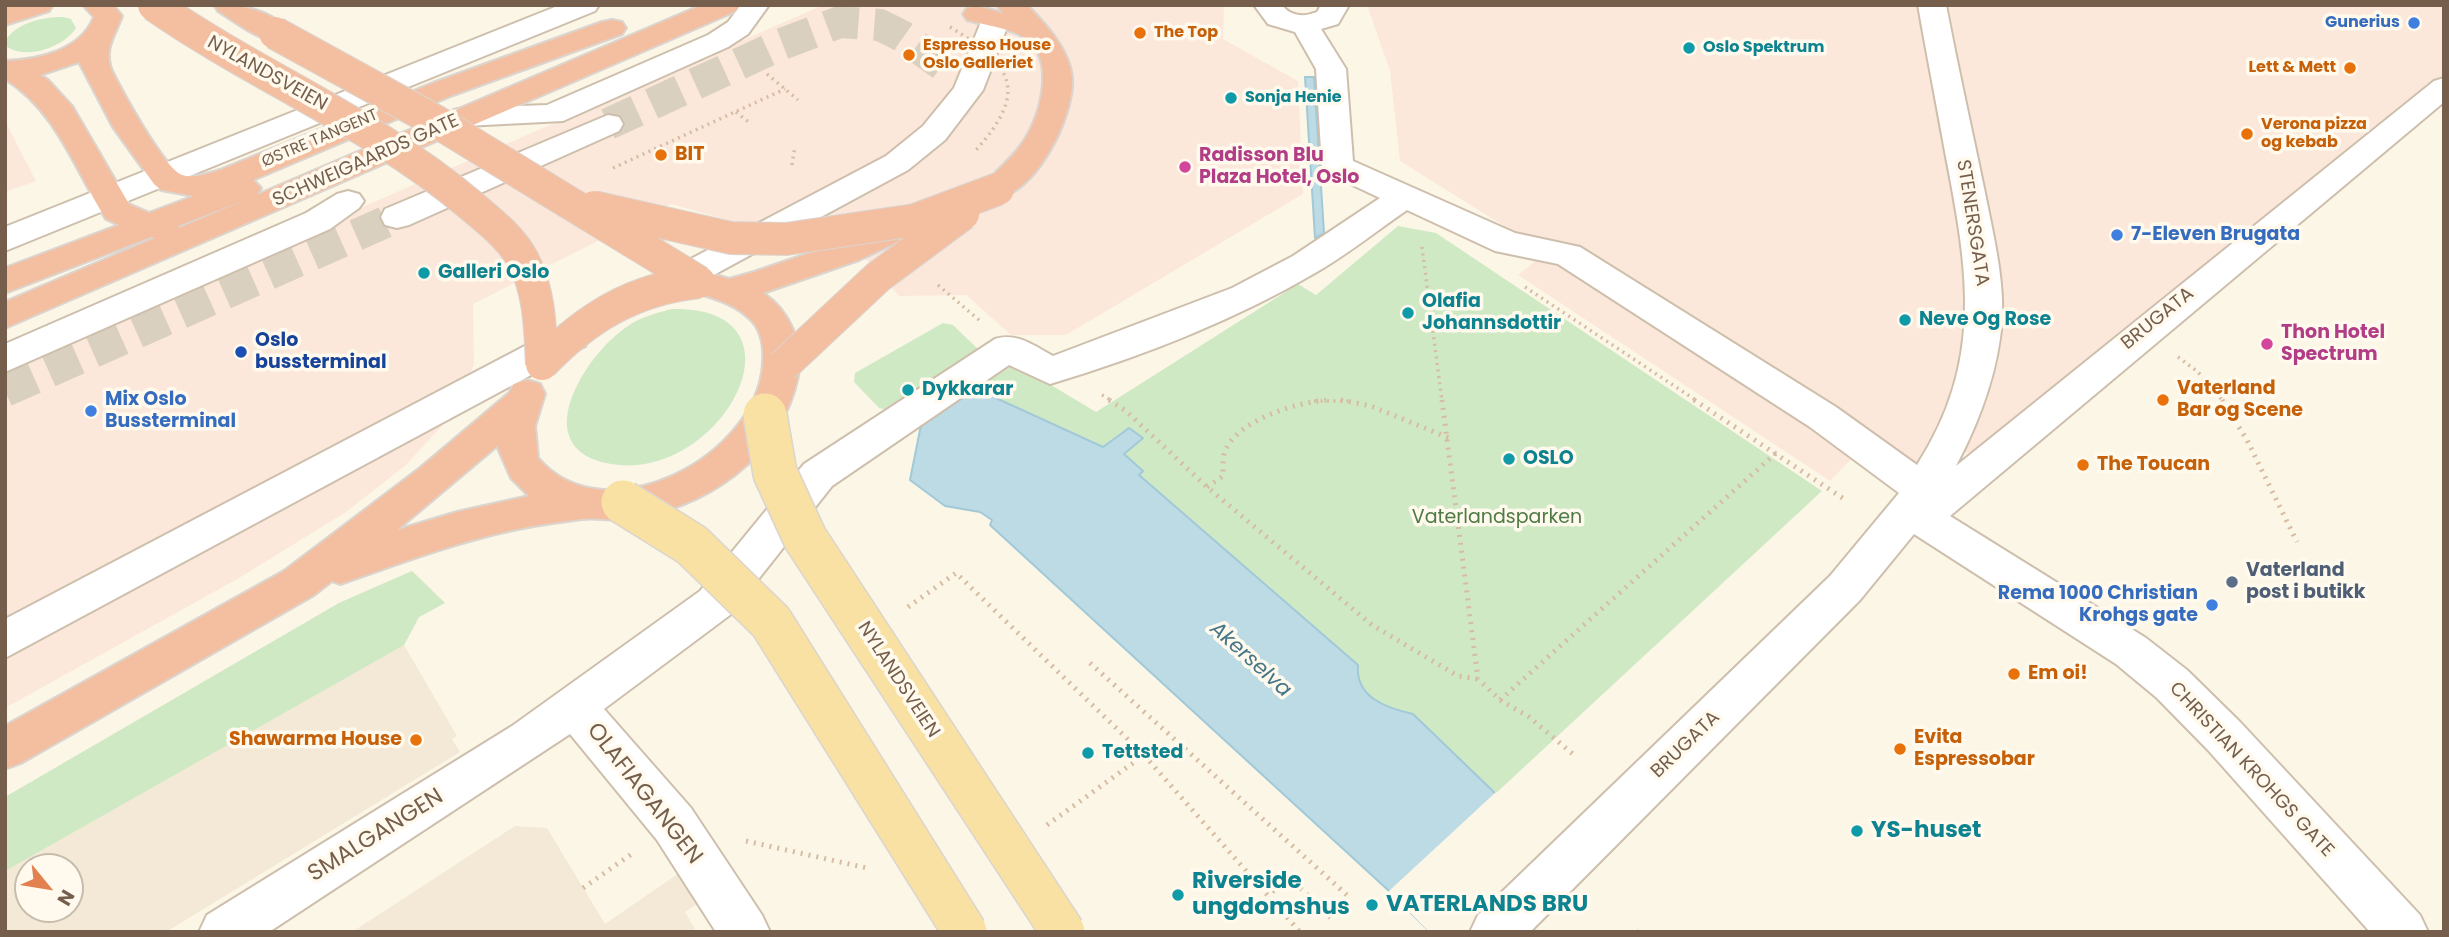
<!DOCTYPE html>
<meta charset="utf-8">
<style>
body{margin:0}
#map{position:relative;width:2449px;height:937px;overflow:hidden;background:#fcf6e7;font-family:Poppins,sans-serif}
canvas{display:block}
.frame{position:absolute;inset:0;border:7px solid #755f4c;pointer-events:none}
.north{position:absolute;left:14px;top:853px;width:70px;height:70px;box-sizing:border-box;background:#fffaed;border:2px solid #c8bcad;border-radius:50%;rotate:120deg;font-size:19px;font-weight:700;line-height:28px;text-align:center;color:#755f4c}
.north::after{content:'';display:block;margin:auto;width:24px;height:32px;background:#e28050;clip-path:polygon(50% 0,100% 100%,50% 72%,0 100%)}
</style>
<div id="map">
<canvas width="2449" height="937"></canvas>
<div class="frame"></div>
<div class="north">N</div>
</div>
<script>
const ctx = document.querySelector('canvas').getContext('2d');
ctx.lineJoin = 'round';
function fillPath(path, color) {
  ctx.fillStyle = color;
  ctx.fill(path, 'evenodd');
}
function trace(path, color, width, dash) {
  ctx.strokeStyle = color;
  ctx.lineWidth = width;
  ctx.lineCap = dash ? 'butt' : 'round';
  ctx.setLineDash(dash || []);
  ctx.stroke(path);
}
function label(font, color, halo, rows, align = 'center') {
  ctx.font = font + ' Poppins,sans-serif';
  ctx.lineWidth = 7;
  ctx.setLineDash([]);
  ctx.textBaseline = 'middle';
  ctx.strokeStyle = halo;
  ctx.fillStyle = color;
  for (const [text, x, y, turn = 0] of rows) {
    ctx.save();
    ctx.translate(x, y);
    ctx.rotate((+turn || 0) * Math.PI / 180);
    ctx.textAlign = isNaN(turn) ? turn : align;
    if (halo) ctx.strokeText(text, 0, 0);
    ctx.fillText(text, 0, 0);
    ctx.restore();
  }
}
const residential = new Path2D(`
 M412,571L445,603L419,617L404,645L457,736L452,739L460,752L166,932H5V797L339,603ZM28,867H70V909H28Z
 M515,826L547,828L605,924L682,871L701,901L685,912L695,929L692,932H352Z`);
const commercial = new Path2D(`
 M823,5H1224L1223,39L1298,81L1303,194L1066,335H1011L966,295L899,296L831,220L745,225L671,204L473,304L474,365L450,417L406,465L346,512L239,578L5,708V364Z
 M1367,5H2444V87L2003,468L1949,446L1932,479L1867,443L1830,481L1518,275L1534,262L1520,236L1400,161L1390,71Z
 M5,121L36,181L5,192Z`);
const green = new Path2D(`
 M63,17L71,19L76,28C64,47 27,60 7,47V38C20,22 43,17 63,17Z
 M1398,226L1436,233L1822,491L1494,795L1413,714L1383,706L1373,700L1360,682L1357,665L1139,475L1142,471L1124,454L1142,438L1129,429L1103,447L974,388L1016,364L1096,412L1298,284L1316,295Z
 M672,309C816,306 722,483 611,464C525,450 584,355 628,326C641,317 656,313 672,309Z
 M943,323L953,325L980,351L887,410L879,408L854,382L855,373Z
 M412,571L445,603L419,617L404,645L5,871V797L339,603Z`);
const water = new Path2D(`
 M1305,77H1314L1324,233L1315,238Z
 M974,388L1103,447L1129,428L1143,438L1124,454L1143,471L1139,475L1358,665C1355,697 1386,708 1413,714L1639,932H1430L1389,891L990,525L992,520L980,512L945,506L910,480L922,420Z`);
const pier = new Path2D(`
 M1496,792L1640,927L1635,932H1429L1389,891Z`);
const minorTunnel = new Path2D(`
 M608,124L782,44L840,22L880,25L902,36L949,70
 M5,391L397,217`);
const pathFar1 = new Path2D(`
 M767,74L798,100
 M736,112L750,123
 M792,165L795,146
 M613,168L785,89
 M1422,247L1442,401
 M938,285L979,320
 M1525,287L1697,401
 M2178,357L2198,372L2223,401
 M1102,395L1112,401
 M1314,401H1353`);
const path = new Path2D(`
 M1109,400L1126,411L1207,487L1372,625L1458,676L1478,679
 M1341,400L1371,406L1449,438
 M1442,400L1478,679L1500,700L1529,717L1574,755
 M1694,400L1844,499
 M2222,400L2247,440L2297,542
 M1207,487L1223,476C1223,467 1222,457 1226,449C1240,419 1298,402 1328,400
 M908,607L956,573L1144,755
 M1090,663L1348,896L1331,918L1288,876L1268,896
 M1500,700L1776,453
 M1047,825L1144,755L1300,932
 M746,841L867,868
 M583,888L633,853`);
const minor = new Path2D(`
 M560,5H599L595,11L5,251V227Z
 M741,5H769L748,34L728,47L563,121L465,126L454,124L450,117L454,110L465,108L547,105L708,35L728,22Z
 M1254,5H1282C1291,17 1304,17 1317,12L1321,5H1349L1338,24L1321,29L1346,69L1353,161L1515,233L1580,247L1836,407L1917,465C1984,361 1968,271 1946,157C1937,107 1927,56 1918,5H1946C1958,68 1972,130 1985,193C1993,234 2004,277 2002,320C1998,372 1980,420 1956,466L2434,81L2444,78V102L1950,516L2146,638L2187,670L2240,722L2420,915L2428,932H2370L2208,750L2157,698L2116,664L1914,534L1860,600L1530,932H1470L1478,915L1830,576L1899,493L1810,427L1558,264L1495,251L1407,210C1376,231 1347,255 1315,273C1233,321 1140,357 1050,384L1009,365L832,486L730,615L604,709L691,808L762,915L770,932H716L657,840L570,734L269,932H199L207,915L512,726L700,591L804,464L995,339C1017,332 1034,346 1053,356L1232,288L1293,256L1380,198L1327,173L1322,166L1316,69L1295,32L1268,24Z
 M995,14L1005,16L1009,22L983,90L945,140L908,170L671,298L659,302L647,298L642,290L647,282L886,156L923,126L954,88L981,22L985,16Z
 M608,115L619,117L623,124L619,131L409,225L397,228L385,225L381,217L385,209Z
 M348,191L359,194L364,201L359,208L330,229L5,372V344L306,213L337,194Z
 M572,324L585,328L590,337L585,346L5,658V619L559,328Z`);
const highway = new Path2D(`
 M12,5H53L49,11L5,25V8Z
 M83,5H113L122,16C115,36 103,49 112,71C122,91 163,167 182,175C193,179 210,173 220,170L433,83L602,22L612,20L622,22L626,28L622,34L453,95L253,180L261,188L257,195L702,5H740L736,11L5,328V302L155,238L151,237L5,293V268L119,225L106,219C75,170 56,110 5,79V61C37,60 81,51 94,17ZM79,62L113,127L154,184L161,190L194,196L149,213L129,204L72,106L48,80L40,75ZM248,199L179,228L178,226Z
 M214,5C241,5 272,9 289,33L285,39C262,45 238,23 218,11Z
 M997,5H1027C1046,25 1069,49 1072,77C1076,115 1030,208 987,196L982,189C992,173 1010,161 1021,145C1040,121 1058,57 1024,37C1009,28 984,25 967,20L963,14L967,8L977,6L1003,13Z
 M915,209L927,212L931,220L927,228L859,260L763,293C790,311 804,344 798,376C781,459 704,510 624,519C610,521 595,517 582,519C559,522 536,525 513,530C453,543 398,564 340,584L332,581L314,595L21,763L5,769V726L284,571L420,468L509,393L514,384L527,380L540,384L545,394L535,426L538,458C605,537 758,457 763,363C764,349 762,333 753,322C736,303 710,297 687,290L682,282L687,274L699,270L729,279L754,272L836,244ZM497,446L511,478L529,496L457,512L397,530Z`);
const pathBridge = new Path2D(`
 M950,27C1013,65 1029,91 976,150`);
const majorBridge = new Path2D(`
 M765,415L775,473L805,538L1063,932
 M623,502L692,545L771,622L965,932`);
const highwayBridge = new Path2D(`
 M154,5C256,76 373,123 468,203C488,220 511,237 523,260C540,292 540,329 542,364
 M275,33L437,122L699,282
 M594,207L731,238L786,239L915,220L998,189
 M542,364C587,317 634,289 699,282
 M783,366L878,277L963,214`);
const markers = [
 [2414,23,7,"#3f7fe0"],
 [1140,33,7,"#e8710a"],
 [1689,48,7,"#0f9aa8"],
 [909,55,7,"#e8710a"],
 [2350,68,7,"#e8710a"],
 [1231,98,7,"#0f9aa8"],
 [2247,134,7,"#e8710a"],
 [661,155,7,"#e8710a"],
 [1185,167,7,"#d1479c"],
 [2117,235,7,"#3f7fe0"],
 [424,273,7,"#0f9aa8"],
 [1408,313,7,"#0f9aa8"],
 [1905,320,7,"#0f9aa8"],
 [2267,344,7,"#d1479c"],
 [241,352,7,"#1a4fb4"],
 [908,390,7,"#0f9aa8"],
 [2163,400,7,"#e8710a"],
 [91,411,7,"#3f7fe0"],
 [1509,459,7,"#0f9aa8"],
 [2083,465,7,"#e8710a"],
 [2232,582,7,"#5c6f8a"],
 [2212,605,7,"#3f7fe0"],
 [2014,674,7,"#e8710a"],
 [416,740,7,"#e8710a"],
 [1900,749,7,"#e8710a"],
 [1088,753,7,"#0f9aa8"],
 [1857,831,7,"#0f9aa8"],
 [1178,895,7,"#0f9aa8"],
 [1372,905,7,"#0f9aa8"]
];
const farShopnames = [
 ["Gunerius",2400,23]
];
const farFoodnames = [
 ["The Top",1154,33],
 ["Espresso House",923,46],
 ["Oslo Galleriet",923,64],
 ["Lett & Mett",2336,68,"right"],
 ["Verona pizza",2261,125],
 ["og kebab",2261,143]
];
const farCulturenames = [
 ["Oslo Spektrum",1703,48],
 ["Sonja Henie",1245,98]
];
const farStreetnames = [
 ["ØSTRE TANGENT",320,139,-23]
];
const streetNames = [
 ["NYLANDSVEIEN",267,74,29],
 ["SCHWEIGAARDS GATE",366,161,-24],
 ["STENERSGATA",1972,223,81],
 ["BRUGATA",2158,319,-39],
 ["NYLANDSVEIEN",898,680,57],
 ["BRUGATA",1686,745,-44],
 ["CHRISTIAN KROHGS GATE",2251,770,47]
];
const foodNames = [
 ["BIT",675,155],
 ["Vaterland",2177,389],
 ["Bar og Scene",2177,411],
 ["The Toucan",2097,465],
 ["Em oi!",2028,674],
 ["Evita",1914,738],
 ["Espressobar",1914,760],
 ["Shawarma House",402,740,"right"]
];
const hotelNames = [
 ["Radisson Blu",1199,156],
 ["Plaza Hotel, Oslo",1199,178],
 ["Thon Hotel",2281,333],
 ["Spectrum",2281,355]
];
const shopNames = [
 ["7-Eleven Brugata",2131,235],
 ["Mix Oslo",105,400],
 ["Bussterminal",105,422],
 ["Rema 1000 Christian",2198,594,"right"],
 ["Krohgs gate",2198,616,"right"]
];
const cultureNames = [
 ["Galleri Oslo",438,273],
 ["Olafia",1422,302],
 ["Johannsdottir",1422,324],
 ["Neve Og Rose",1919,320],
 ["Dykkarar",922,390],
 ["OSLO",1523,459],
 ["Tettsted",1102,753]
];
const transitNames = [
 ["Oslo",255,341],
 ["bussterminal",255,363]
];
const parkNames = [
 ["Vaterlandsparken",1497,518]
];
const serviceNames = [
 ["Vaterland",2246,571],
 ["post i butikk",2246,593]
];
const waterNames = [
 ["Akerselva",1250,660,42]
];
const nearStreetnames = [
 ["OLAFIAGANGEN",644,794,52],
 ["SMALGANGEN",376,836,-32]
];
const nearCulturenames = [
 ["YS-huset",1871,831],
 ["Riverside",1192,882],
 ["ungdomshus",1192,908],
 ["VATERLANDS BRU",1386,905]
];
fillPath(residential, '#f3e9d6');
fillPath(commercial, '#fce8db');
fillPath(green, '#d0e9c5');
fillPath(water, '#bcdbe5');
trace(water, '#a2c9d7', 2);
fillPath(pier, '#fcf6e7');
trace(minorTunnel, '#dad0c0', 32, [32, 16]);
trace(minor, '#cebfad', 4);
trace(highway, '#dbd5d0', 4);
trace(pathFar1, '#d6bca2', 3.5, [2, 4.5]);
trace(path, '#d6bca2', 5, [2, 6]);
fillPath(minor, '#fff');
fillPath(highway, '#f4bfa0');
trace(majorBridge, '#dbd5d0', 46, []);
trace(highwayBridge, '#dbd5d0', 34, []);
trace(pathBridge, '#d6bca2', 3.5, [2, 4.5]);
trace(majorBridge, '#f8e1a2', 43);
trace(highwayBridge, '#f4bfa0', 32);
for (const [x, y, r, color] of markers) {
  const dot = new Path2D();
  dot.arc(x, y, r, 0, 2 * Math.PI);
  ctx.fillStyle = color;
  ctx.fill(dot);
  trace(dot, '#fffaed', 2.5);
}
label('bold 16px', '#366cbe', '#fffaed', farShopnames, 'right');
label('bold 16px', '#c56008', '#fffaed', farFoodnames, 'left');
label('bold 16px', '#0d838f', '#fffaed', farCulturenames, 'left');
label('16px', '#755f4c', '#fffaed', farStreetnames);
label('19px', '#755f4c', '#fffaed', streetNames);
label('bold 19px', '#c56008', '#fffaed', foodNames, 'left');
label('bold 19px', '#b23c85', '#fffaed', hotelNames, 'left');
label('bold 19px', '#366cbe', '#fffaed', shopNames, 'left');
label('bold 19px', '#0d838f', '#fffaed', cultureNames, 'left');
label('bold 19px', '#164399', '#fffaed', transitNames, 'left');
label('19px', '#4e7a44', '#fffaed', parkNames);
label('bold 19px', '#4e5e75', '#fffaed', serviceNames, 'left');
label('italic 21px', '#467688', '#fffaed', waterNames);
label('23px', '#755f4c', '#fffaed', nearStreetnames);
label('bold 23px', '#0d838f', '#fffaed', nearCulturenames, 'left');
</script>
